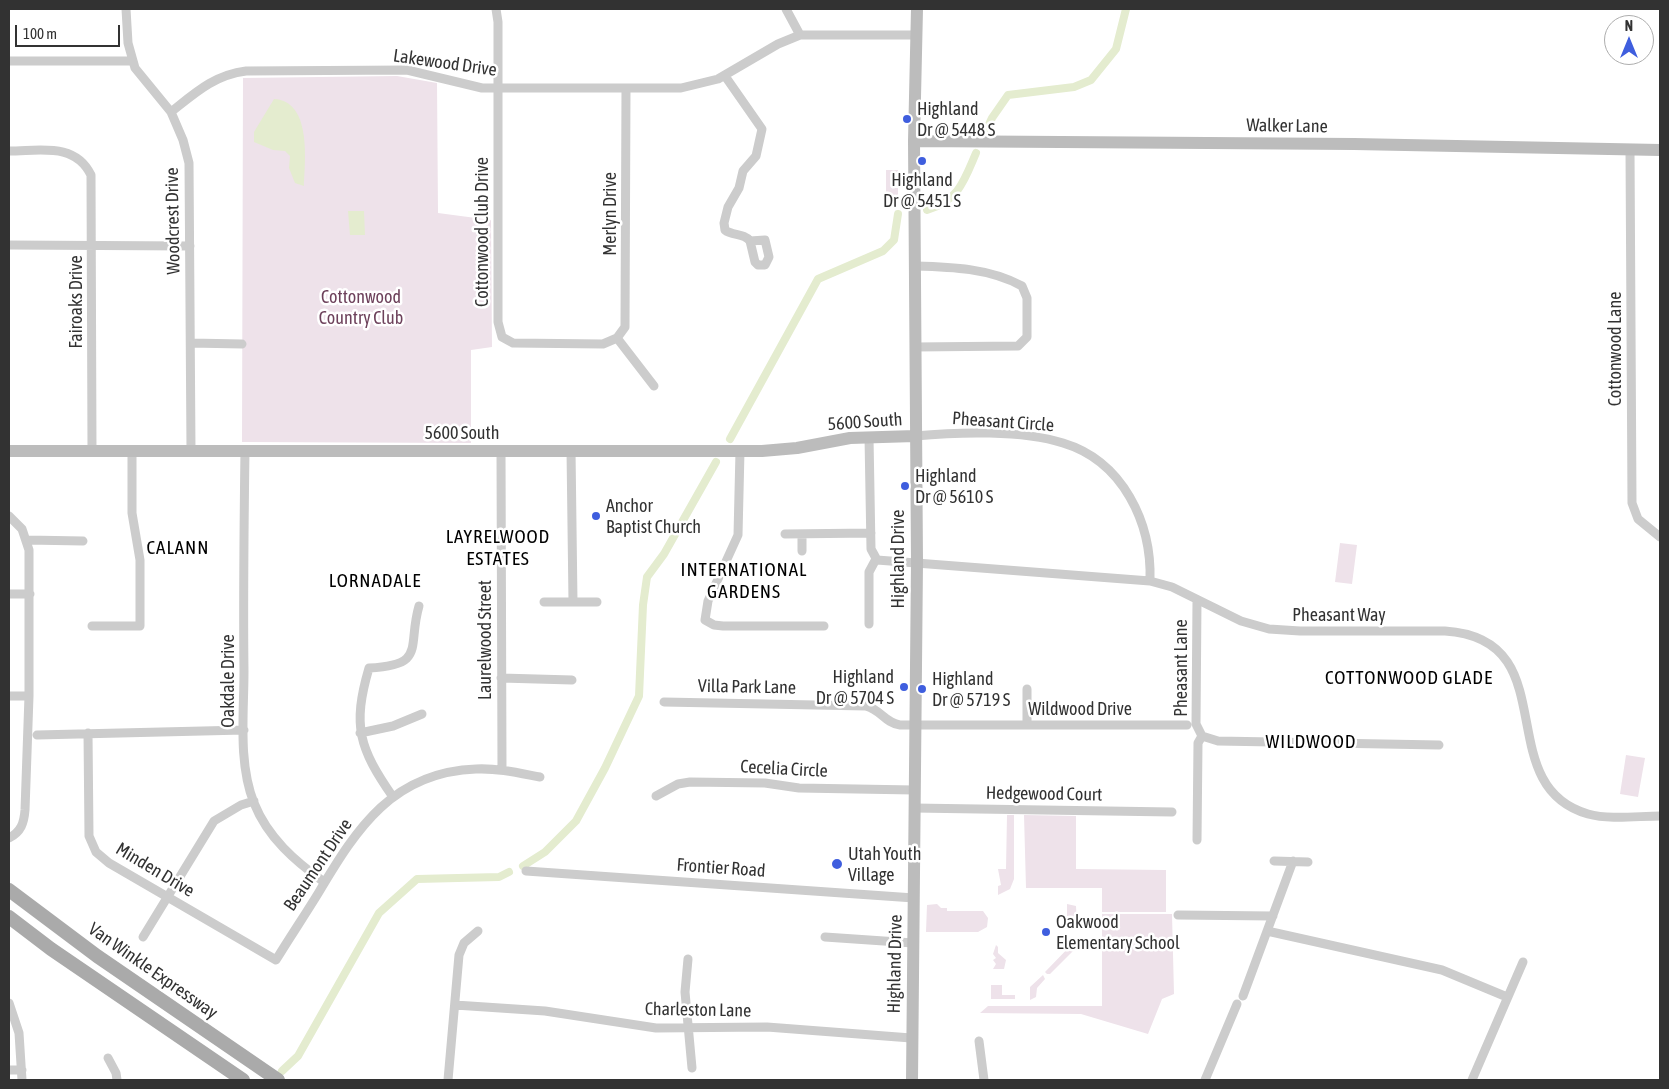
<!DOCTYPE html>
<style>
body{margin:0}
#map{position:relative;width:1669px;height:1089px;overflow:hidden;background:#fff;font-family:"Asap Condensed",sans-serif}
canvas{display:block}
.frame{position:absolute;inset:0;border:10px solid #323232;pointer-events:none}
.north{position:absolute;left:1604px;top:15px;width:50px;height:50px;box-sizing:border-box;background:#fff;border:1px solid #adadad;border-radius:50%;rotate:0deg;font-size:14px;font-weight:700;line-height:20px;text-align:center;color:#323232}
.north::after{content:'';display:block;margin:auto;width:18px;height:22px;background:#3f5ede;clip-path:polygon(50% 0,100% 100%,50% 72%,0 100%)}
.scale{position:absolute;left:15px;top:25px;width:105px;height:22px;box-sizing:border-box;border:2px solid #323232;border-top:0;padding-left:6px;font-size:15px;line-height:18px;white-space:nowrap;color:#323232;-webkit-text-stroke:4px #fff;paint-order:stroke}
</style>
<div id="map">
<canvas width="1669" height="1089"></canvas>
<div class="frame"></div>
<div class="north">N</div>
<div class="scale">100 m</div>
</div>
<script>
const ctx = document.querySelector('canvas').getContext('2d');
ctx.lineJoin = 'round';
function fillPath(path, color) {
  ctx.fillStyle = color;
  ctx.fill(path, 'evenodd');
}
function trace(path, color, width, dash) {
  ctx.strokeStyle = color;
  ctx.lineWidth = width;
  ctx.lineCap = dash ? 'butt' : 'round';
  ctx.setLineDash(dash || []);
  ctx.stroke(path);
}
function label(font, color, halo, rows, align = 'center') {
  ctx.font = font + ' "Asap Condensed",sans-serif';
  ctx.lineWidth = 5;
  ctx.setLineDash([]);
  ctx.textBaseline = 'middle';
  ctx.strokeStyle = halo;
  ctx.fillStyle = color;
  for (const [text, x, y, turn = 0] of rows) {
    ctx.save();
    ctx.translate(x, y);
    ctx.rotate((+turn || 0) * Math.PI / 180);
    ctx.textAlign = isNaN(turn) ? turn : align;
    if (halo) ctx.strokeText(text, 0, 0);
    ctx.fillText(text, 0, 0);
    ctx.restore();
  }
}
const green = new Path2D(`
 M397,76L437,83L438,213L491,220L492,347L471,350V443L242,442L243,78Z
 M886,170H898V195H886Z
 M1340,543L1357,545L1352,584L1335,582Z
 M1626,755L1645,758L1638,797L1620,794Z
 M1007,815H1014V879L1010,889L998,895V886L1001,885L998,869H1006Z
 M1024,815L1076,816V869L1166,870V912H1102V888H1026Z
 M937,904L941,908H947V911H983L988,918L987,927L978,932H926L927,905Z
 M1067,904L1076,906L1077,925L1074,928H1067Z
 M1102,914H1172L1174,994L1162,999L1148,1034L1081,1014L980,1013L988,1006H1102Z
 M1075,941L1077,944L1075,949L1050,974H1047L1045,972Z
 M996,945L998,947V953L1006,960L1004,969H993L996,964L993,960L996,958L993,954Z
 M1043,975L1045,979L1037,988L1036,997L1030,1000V987Z
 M991,985H1002V995H1015V999H991Z`);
const water = new Path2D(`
 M274,99C312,101 305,161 304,186L295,183L289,168L290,156L285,151L273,150L254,142V132Z
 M348,211H364L365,235H350Z`);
const canal = new Path2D(`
 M985,133L992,118L1008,95L1074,87L1091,80L1116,49L1126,9
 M927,210C959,200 964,181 976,153
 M730,439L818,279L883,251L894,240L898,214
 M523,866L545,852L576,821L605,768L639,696L643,605L647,577L664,554L716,462
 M282,1071L298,1056L379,913L417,879L499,877L509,872`);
const street = new Path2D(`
 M126,9L128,43L135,68L171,112L183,140L189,163L191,450
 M496,9L498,22V322L502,337L513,343L603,344L617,338L625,327L626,88
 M786,9L800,35
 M9,61H132
 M725,76L762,129L756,156L743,171L739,188L728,207L724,223L725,230C732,236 744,233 750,241L765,240L769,257L765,265H758L755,262L750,241
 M171,112C195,93 214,75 246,71L407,70L482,88H681L718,79L778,44L800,35H916
 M1630,150L1632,503L1638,519L1660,537
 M9,151C40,151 75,142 91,175L92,451
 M9,245L190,246
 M915,266C951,267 989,268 1022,286L1027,298V337L1018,346L915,347
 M617,338L654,386
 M191,343L242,344
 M915,436C958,432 1022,430 1063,443C1123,461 1152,523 1150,581
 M869,437L871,549L877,560L1150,581L1172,587L1241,621L1269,629L1300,631H1445C1568,639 1488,785 1588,814C1610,820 1638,816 1660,816
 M245,450C244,524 243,597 244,671C244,714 238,763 254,803C268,838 295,861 324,882
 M501,450L502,770
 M571,450L573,602
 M740,451L738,535L708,601L705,620L714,625L723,626H824
 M9,516L22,529L29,550V696L25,810C24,823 21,832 9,838
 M785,534L871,533
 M27,540L83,541
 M802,551V534
 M9,594H30
 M1197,600L1196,724L1202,736L1218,741L1439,745
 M544,602H597
 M869,624V572L876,559
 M92,626H140V560L132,513V451
 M501,678L572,680
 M9,696H29
 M664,702L866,706C880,709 885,723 900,725H1187
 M1027,725V689
 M88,733L89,836L96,852L109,863L276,960C290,937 305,915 319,892C357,828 393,772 476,769C498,768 519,773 540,777
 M360,733L393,726L422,714
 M37,735L244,730
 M656,796L678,784L690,782L765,783L799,788L914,790
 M393,797C359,748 352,726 369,668C427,665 407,647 419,606
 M914,808L1172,812
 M1197,840L1198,743L1202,736
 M1274,861L1308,862
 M526,871L914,898
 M1178,915L1273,916
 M1267,931L1442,970L1507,997
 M143,937L214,821L241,805L254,801
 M825,937L913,943
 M688,959L685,992L692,1068
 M1243,996L1293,861
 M9,1003L19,1033L22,1080
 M455,1005L545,1011L656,1028L767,1027L911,1038
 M979,1041L984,1080
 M108,1058L116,1073L117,1080
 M9,1070H22
 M448,1080L459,955L464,943L478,931
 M1205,1080L1237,1004
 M1472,1080L1523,962`);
const secondary = new Path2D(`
 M914,141L1354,144L1660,150
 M9,451H762L797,448L850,438L915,436
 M912,1080L917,562L914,141L917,9`);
const primary = new Path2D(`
 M9,890L97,956L278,1080
 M9,917L51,949L243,1080`);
const markers = [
 [907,119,5,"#3f5ede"],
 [922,161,5,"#3f5ede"],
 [905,486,5,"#3f5ede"],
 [596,516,5,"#3f5ede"],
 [904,687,5,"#3f5ede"],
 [922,689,5,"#3f5ede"],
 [837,864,6,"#3f5ede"],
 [1046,932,5,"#3f5ede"]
];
const streetNames = [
 ["Lakewood Drive",445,63,8],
 ["Walker Lane",1287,126,1],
 ["Merlyn Drive",610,214,-90],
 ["Woodcrest Drive",173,221,-91],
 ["Cottonwood Club Drive",482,232,-90],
 ["Fairoaks Drive",76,302,-90],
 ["Cottonwood Lane",1615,349,-90],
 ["5600 South",865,422,-4],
 ["Pheasant Circle",1003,422,4],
 ["5600 South",462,433],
 ["Highland Drive",898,559,-90],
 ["Pheasant Way",1339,615],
 ["Laurelwood Street",485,640,-90],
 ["Pheasant Lane",1181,668,-90],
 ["Oakdale Drive",228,681,-90],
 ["Villa Park Lane",747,687,1],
 ["Wildwood Drive",1080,709],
 ["Cecelia Circle",784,769,3],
 ["Hedgewood Court",1044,794,1],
 ["Beaumont Drive",318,865,-56],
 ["Frontier Road",721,868,4],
 ["Minden Drive",155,870,31],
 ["Highland Drive",895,964,-89],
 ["Van Winkle Expressway",153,971,35],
 ["Charleston Lane",698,1010,1]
];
const poiNames = [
 ["Highland",917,109],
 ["Dr @ 5448 S",917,130],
 ["Highland",922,180,"center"],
 ["Dr @ 5451 S",922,201,"center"],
 ["Highland",915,476],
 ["Dr @ 5610 S",915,497],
 ["Anchor",606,506],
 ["Baptist Church",606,527],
 ["Highland",894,677,"right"],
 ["Dr @ 5704 S",894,698,"right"],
 ["Highland",932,679],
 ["Dr @ 5719 S",932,700],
 ["Utah Youth",848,854],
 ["Village",848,875],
 ["Oakwood",1056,922],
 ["Elementary School",1056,943]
];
const parkNames = [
 ["Cottonwood",361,297],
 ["Country Club",361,318]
];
const neighbourhoodNames = [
 ["LAYRELWOOD",498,537],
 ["ESTATES",498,559],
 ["CALANN",178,548],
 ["INTERNATIONAL",744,570],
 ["GARDENS",744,592],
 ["LORNADALE",375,581],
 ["COTTONWOOD GLADE",1409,678],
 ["WILDWOOD",1311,742]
];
fillPath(green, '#eee2ea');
fillPath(water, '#e4eccf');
trace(canal, '#e4eccf', 8);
trace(street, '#ccc', 9);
trace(secondary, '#bcbcbc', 12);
trace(primary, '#aaa', 14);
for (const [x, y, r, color] of markers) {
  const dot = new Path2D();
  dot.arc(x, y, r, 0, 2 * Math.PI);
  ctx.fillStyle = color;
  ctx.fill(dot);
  trace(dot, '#fff', 2);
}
label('18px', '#323232', '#fff', streetNames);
label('18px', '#323232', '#fff', poiNames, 'left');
label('18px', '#6d415b', '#fff', parkNames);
ctx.letterSpacing = '1px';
label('19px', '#000', '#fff', neighbourhoodNames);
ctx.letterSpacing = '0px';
</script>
